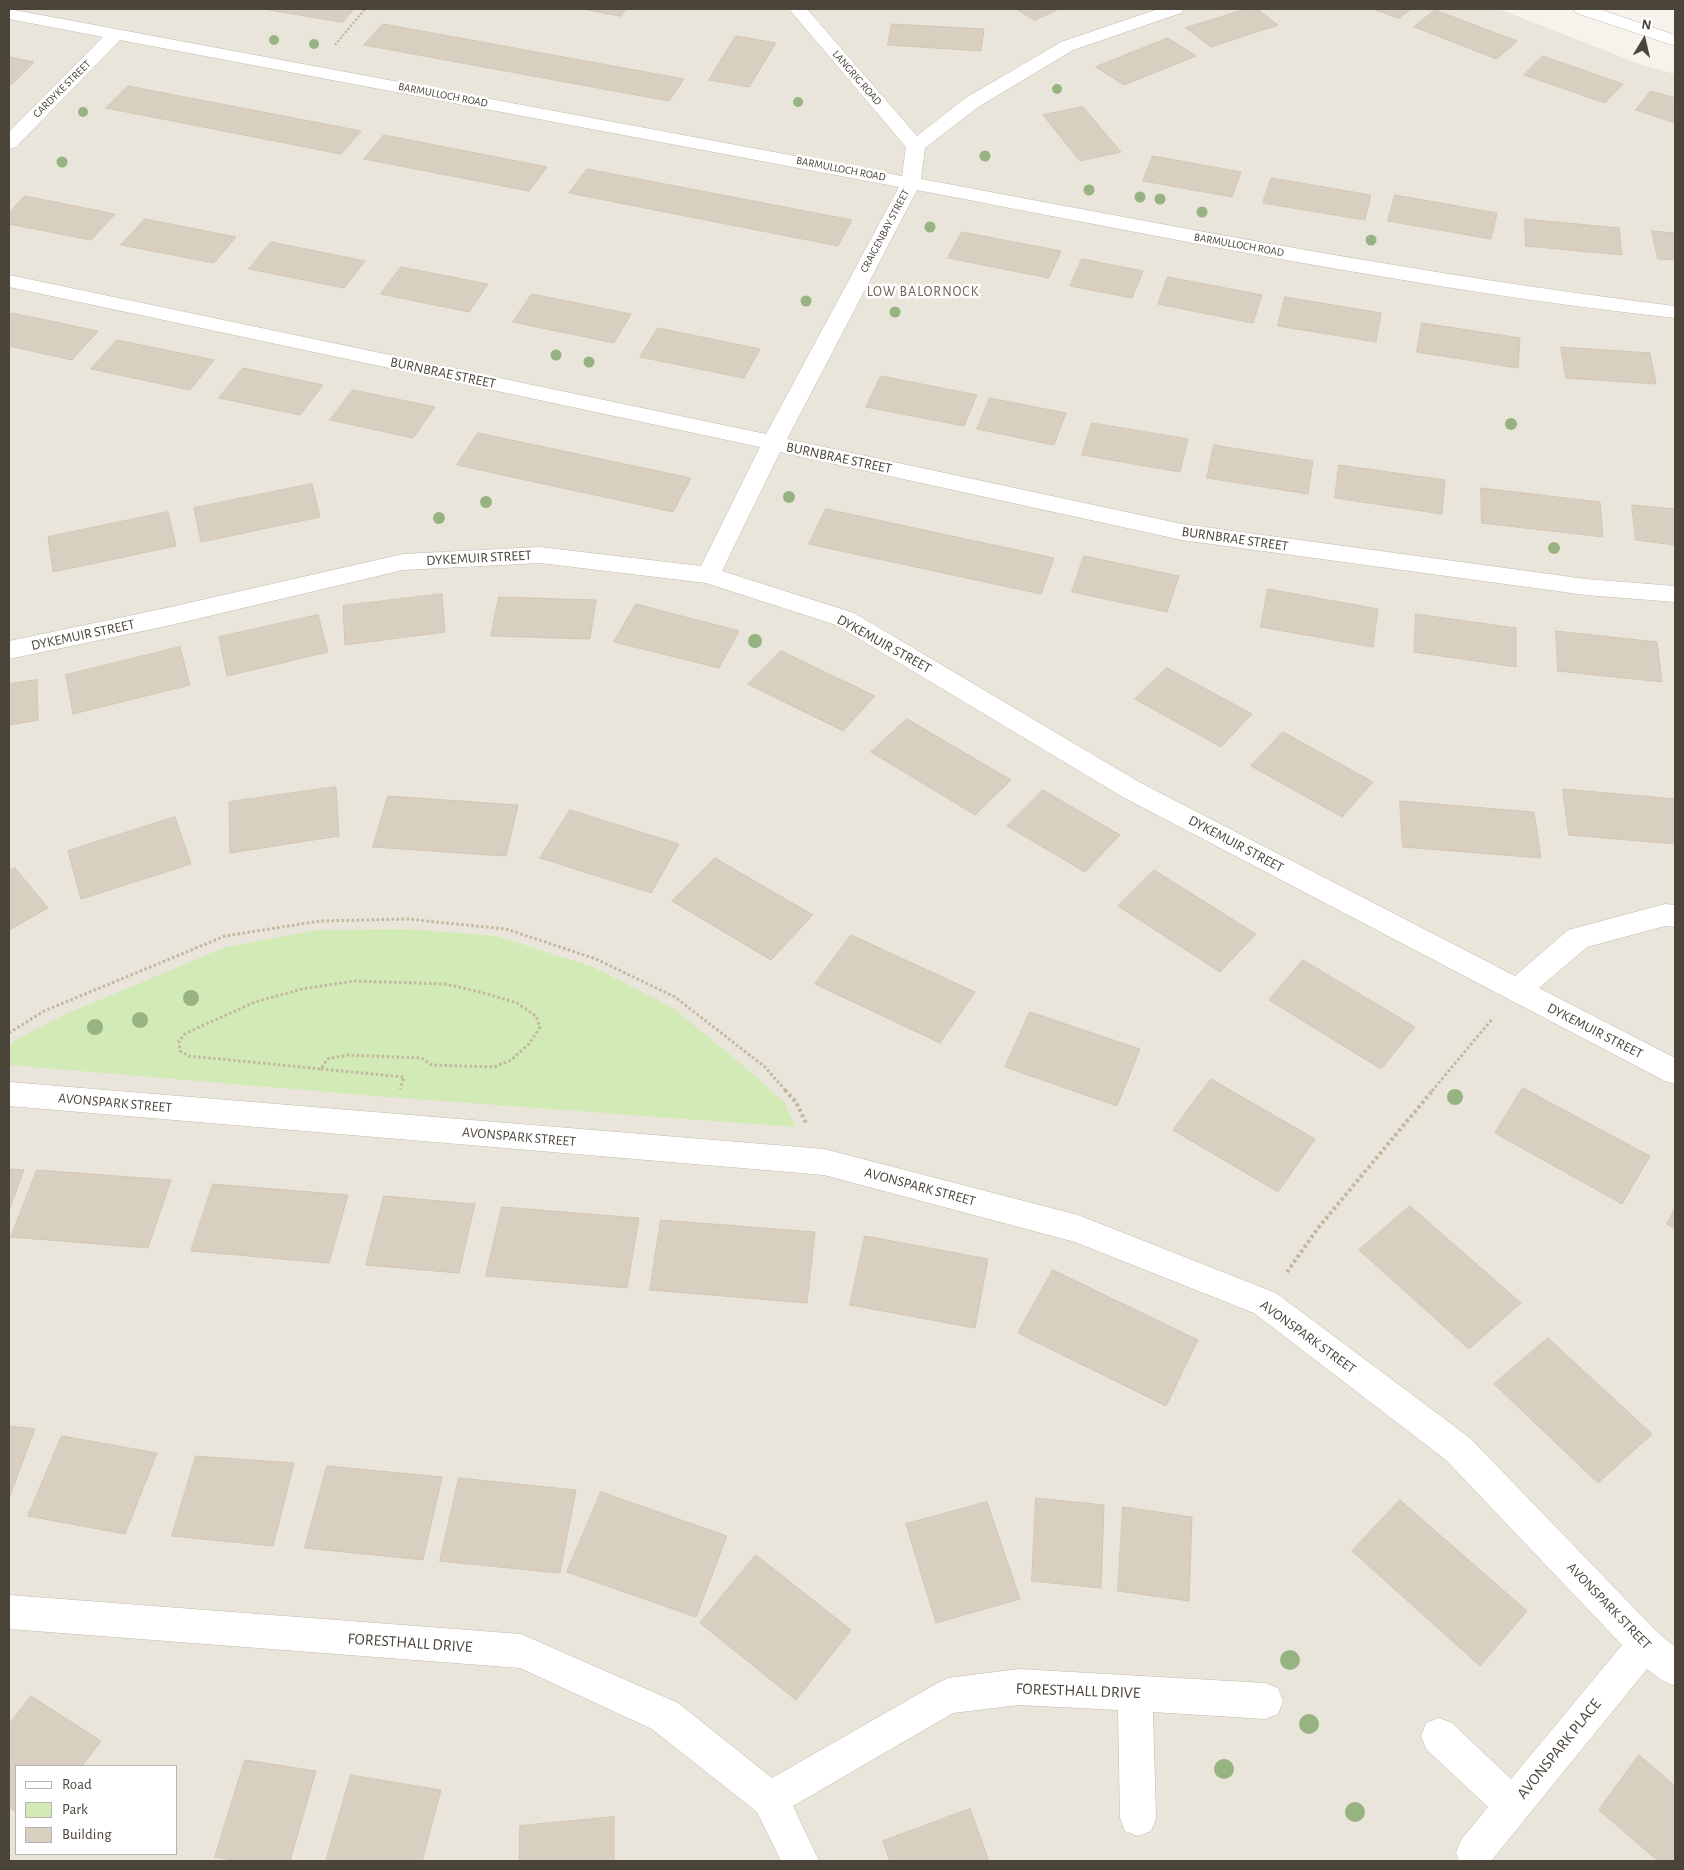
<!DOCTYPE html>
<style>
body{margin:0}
#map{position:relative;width:1684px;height:1870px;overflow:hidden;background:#f6f3ec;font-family:"Alegreya Sans",sans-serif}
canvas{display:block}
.frame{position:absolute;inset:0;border:10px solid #4b4439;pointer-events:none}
.legend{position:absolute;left:15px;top:1765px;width:162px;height:90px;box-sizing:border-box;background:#fff;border:1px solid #b7b4b0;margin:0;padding:6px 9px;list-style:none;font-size:15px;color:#4b4439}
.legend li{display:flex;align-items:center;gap:10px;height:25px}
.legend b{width:25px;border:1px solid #b7b4b0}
.north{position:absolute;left:1619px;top:15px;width:50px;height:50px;-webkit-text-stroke:4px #fff;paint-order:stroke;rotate:9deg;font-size:14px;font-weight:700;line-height:20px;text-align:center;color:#4b4439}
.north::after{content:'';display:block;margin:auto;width:18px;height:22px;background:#4b4439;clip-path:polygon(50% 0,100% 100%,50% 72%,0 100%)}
</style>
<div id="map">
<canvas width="1684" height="1870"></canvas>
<div class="frame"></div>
<ul class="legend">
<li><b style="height:6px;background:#fff"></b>Road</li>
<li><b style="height:14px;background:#d2eab5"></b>Park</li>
<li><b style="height:14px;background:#d8cfc1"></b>Building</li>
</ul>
<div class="north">N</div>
</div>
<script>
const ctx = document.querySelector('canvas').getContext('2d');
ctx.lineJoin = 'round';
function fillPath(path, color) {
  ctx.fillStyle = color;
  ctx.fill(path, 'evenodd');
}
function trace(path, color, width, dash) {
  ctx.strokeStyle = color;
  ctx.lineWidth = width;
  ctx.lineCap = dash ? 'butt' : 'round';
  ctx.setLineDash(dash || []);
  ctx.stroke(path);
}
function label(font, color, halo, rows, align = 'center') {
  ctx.font = font + ' "Alegreya Sans",sans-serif';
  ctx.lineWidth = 5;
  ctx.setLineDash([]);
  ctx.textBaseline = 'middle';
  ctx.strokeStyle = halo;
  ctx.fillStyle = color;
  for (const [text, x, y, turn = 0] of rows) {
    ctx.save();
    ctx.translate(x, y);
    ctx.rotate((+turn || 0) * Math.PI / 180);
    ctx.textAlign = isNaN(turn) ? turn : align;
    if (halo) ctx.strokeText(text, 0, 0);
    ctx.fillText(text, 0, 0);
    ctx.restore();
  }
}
const residential = new Path2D(`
 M9,9H1499L1642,65L1675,74V1861H9ZM16,1766H176V1854H16Z`);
const green = new Path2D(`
 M406,929L496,936L593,967L673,1008L752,1073L785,1103L795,1127L388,1097L9,1065V1048L15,1040L66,1014L226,947L317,930Z`);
const building = new Path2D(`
 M264,9H354L343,22Z
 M583,9H626L621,16Z
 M1016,9H1059L1035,20Z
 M1246,9H1257L1278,25L1211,47L1186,28Z
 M1373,9H1411L1399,18Z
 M1435,10L1517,41L1497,59L1414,27Z
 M383,24L684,79L669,101L364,45Z
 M892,24L984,29L981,51L888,45Z
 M736,36L776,43L749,87L709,80Z
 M1168,38L1196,56L1124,85L1096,67Z
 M1543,56L1623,84L1605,103L1524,75Z
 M9,57L34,62L12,84L9,83Z
 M128,86L361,131L341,154L106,108Z
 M1651,91L1675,98V123L1636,110Z
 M1083,107L1121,152L1080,161L1043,115Z
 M384,135L547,167L529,191L364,159Z
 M1153,156L1241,172L1232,197L1143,181Z
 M587,169L852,220L838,246L569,193Z
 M1271,178L1371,195L1365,220L1263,203Z
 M1395,195L1497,213L1491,239L1388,221Z
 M25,196L115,214L91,240L9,224V213Z
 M145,219L236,237L214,263L121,245Z
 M1525,219L1619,228L1622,255L1526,246Z
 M1652,231L1675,233V260L1658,259Z
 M962,232L1061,251L1049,278L948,258Z
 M271,242L365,261L344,288L249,269Z
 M1082,259L1143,271L1132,298L1070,286Z
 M401,267L488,284L469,312L381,294Z
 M1168,277L1262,295L1253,323L1158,304Z
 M532,294L631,314L614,343L513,322Z
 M1285,297L1381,313L1376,342L1278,326Z
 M12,313L98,331L72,360L9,346V316Z
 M1422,323L1520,338L1518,368L1417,352Z
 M658,328L760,349L744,378L640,357Z
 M117,340L214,360L190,390L91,369Z
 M1561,347L1650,353L1656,384L1566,378Z
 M243,368L323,385L300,415L219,398Z
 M881,376L977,395L964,426L866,407Z
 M353,390L435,407L413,438L330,420Z
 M990,398L1066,413L1054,445L977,429Z
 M1092,423L1188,439L1180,472L1082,455Z
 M478,433L691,478L673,512L457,465Z
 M1214,445L1313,461L1308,494L1207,478Z
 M1339,465L1445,480L1442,514L1335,498Z
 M312,484L320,517L201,542L194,508Z
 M1481,488L1600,502L1603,537L1482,523Z
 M1632,505L1675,509V545L1636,540Z
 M826,509L1054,558L1041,594L809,544Z
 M168,512L176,546L53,572L48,537Z
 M1084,556L1179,576L1167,612L1072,592Z
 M1268,589L1378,609L1373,647L1261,627Z
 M442,594L445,632L345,645L343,606Z
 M499,597L596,600L590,639L491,636Z
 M636,604L739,631L719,668L614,642Z
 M1416,614L1516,628V667L1414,652Z
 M318,615L328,652L227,676L219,637Z
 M1556,631L1657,642L1662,682L1558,671Z
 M180,647L190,685L73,714L66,675Z
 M781,651L875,696L843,731L748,684Z
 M1167,668L1252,714L1221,747L1135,699Z
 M37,680L38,720L9,725V684Z
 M907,719L1011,780L975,815L871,752Z
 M1283,732L1373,782L1342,817L1251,766Z
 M336,787L339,836L230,853L229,802Z
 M1563,789L1675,799V844L1569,835Z
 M1043,790L1120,835L1085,872L1007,826Z
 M388,796L518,805L506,856L373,847Z
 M1400,801L1534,812L1541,858L1403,847Z
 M570,810L679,844L651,893L540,858Z
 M175,817L191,864L81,899L68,851Z
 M715,858L813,915L771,960L672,901Z
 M15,868L48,908L9,930V871Z
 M1154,870L1256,934L1220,972L1118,906Z
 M851,935L975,992L940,1043L815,984Z
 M1303,960L1415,1027L1381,1069L1269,1000Z
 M1030,1012L1140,1049L1117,1106L1005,1067Z
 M1211,1079L1315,1139L1278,1192L1173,1130Z
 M1523,1088L1650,1156L1622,1204L1495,1133Z
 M9,1169L24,1170L9,1210Z
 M37,1170L171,1180L148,1248L11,1237Z
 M213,1184L348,1195L329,1263L191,1251Z
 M384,1196L475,1204L459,1273L366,1265Z
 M1410,1206L1521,1303L1469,1349L1359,1250Z
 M502,1207L639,1218L627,1288L486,1276Z
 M1675,1208V1229L1667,1224Z
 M661,1220L815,1232L807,1303L650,1290Z
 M865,1236L988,1259L975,1328L850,1305Z
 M1053,1270L1198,1340L1166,1406L1018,1333Z
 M1548,1338L1652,1434L1598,1483L1494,1384Z
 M9,1426L35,1429L9,1498Z
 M62,1436L157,1453L125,1534L28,1516Z
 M196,1456L294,1463L273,1546L172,1536Z
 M327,1466L442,1477L423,1560L305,1548Z
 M459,1478L576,1490L560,1573L440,1561Z
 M601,1492L727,1536L696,1617L567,1572Z
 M1036,1498L1104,1505L1101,1588L1032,1581Z
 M1400,1500L1527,1611L1480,1666L1352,1551Z
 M987,1502L1020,1599L936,1623L906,1524Z
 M1123,1507L1192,1517L1189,1601L1118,1591Z
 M756,1555L851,1630L796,1700L700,1623Z
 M31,1696L101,1741L82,1766H16V1812L9,1807V1725Z
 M1639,1755L1675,1786V1861H1658L1599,1810Z
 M245,1760L316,1771L290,1861H240L215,1857Z
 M351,1775L441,1790L422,1861H326Z
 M970,1809L989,1861H890L883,1841Z
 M614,1817V1861H519L520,1826Z`);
const pathFar2 = new Path2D(`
 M335,45L365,9`);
const pathFar1 = new Path2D(`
 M354,981L445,984L480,992L517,1003L536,1016L540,1027L529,1044L511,1060L494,1067L432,1065L421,1058L348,1055L327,1059L321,1069L189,1056L180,1051L179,1041L186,1033L255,1002L302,989Z
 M9,1033L44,1011L225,936L320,921L408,919L506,929L596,959L675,997L765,1067L786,1091
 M321,1069L404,1077L400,1089
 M1432,1091L1493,1018`);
const path = new Path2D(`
 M785,1090L796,1102L806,1123
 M1287,1272L1318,1228L1433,1090`);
const minor = new Path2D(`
 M9,9L902,176L906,147L789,9H807L917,136L964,99L1061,42L1158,9H1184L1181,13L1073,50L978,107L925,148L921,179C1172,226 1422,275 1675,306V318C1420,290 1168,238 917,190L787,439L1182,524L1586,579L1675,586V602L1586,595L1182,540L780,452L722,571L854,613L1139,782L1515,976L1568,930L1665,904L1675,905V927L1665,926L1587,947L1539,988L1675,1058V1084L1665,1081L1121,796L836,625L706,583L540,563L403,570L171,625L9,659V641L171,607L403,554L540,547L701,566L760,447L9,287V275L766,434L899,187L120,40L16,147L9,149V132L103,37L9,19Z
 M9,1082L824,1149L1078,1215L1276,1293L1470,1438L1657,1632L1675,1647V1686L1663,1681L1647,1669L1491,1861H1459L1456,1853L1461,1840L1488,1807L1426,1749L1421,1736L1426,1723L1439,1718L1452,1723L1511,1779L1622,1645L1446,1460L1254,1313L1075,1242L824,1175L9,1106Z
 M9,1595L521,1634L678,1703L772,1778L936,1684L948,1678L1019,1669L1265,1683L1278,1688L1283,1701L1278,1714L1265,1719L1153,1712L1156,1818L1151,1831L1138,1836L1125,1831L1120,1818L1118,1710L1019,1705L953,1713L793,1806L819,1861H781L757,1812L652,1729L520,1668L9,1629Z`);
const tertiary = new Path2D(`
 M1573,9H1599L1675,35V46L1576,13Z`);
const trees = [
 [274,40,5],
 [314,44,5],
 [1057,89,5],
 [798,102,5],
 [83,112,5],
 [985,156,5.5],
 [62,162,5.5],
 [1089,190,5.5],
 [1140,197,5.5],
 [1160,199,5.5],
 [1202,212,5.5],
 [930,227,5.5],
 [1371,240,5.5],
 [806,301,5.5],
 [895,312,5.5],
 [556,355,5.5],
 [589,362,5.5],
 [1511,424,6],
 [789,497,6],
 [486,502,6],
 [439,518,6],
 [1554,548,6],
 [755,641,7],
 [191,998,8],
 [140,1020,8],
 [95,1027,8],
 [1455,1097,8],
 [1290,1660,10],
 [1309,1724,10],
 [1224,1769,10],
 [1355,1812,10]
];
const farStreetnames = [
 ["LANGRIG ROAD",857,78,49],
 ["CARDYKE STREET",62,89,-45],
 ["BARMULLOCH ROAD",443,95,11],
 ["BARMULLOCH ROAD",841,169,11],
 ["CRAIGENBAY STREET",885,231,-62],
 ["BARMULLOCH ROAD",1239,245,10]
];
const farQuarternames = [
 ["LOW BALORNOCK",923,292]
];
const streetNames = [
 ["BURNBRAE STREET",443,373,12],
 ["BURNBRAE STREET",839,458,12],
 ["BURNBRAE STREET",1235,539,8],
 ["DYKEMUIR STREET",479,558,-3],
 ["DYKEMUIR STREET",83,635,-12],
 ["DYKEMUIR STREET",884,644,29],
 ["DYKEMUIR STREET",1236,844,28],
 ["DYKEMUIR STREET",1595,1031,27],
 ["AVONSPARK STREET",115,1103,5],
 ["AVONSPARK STREET",519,1137,5],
 ["AVONSPARK STREET",920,1187,15],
 ["AVONSPARK STREET",1308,1337,36],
 ["AVONSPARK STREET",1609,1606,46]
];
const nearStreetnames = [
 ["FORESTHALL DRIVE",410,1643,4],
 ["FORESTHALL DRIVE",1078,1691,2],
 ["AVONSPARK PLACE",1559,1749,-51]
];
fillPath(residential, '#eae5da');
fillPath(green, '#d2eab5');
fillPath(building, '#d8cfc1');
trace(building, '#d3c7b4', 1);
trace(minor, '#c2bbae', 1);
trace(tertiary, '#c2bbae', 1);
trace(pathFar2, '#c4b79f', 2.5, [2, 2]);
trace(pathFar1, '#c4b79f', 3, [2.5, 2.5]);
trace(path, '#c4b79f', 4, [3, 3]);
fillPath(minor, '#fff');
fillPath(tertiary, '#fff');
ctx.fillStyle = '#97b381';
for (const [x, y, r] of trees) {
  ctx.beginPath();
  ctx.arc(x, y, r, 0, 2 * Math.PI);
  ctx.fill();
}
label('11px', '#4b4439', '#fff', farStreetnames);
ctx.letterSpacing = '1px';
label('14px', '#6e6250', '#fff', farQuarternames);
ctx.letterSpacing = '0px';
label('14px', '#4b4439', '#fff', streetNames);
label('16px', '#4b4439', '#fff', nearStreetnames);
</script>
